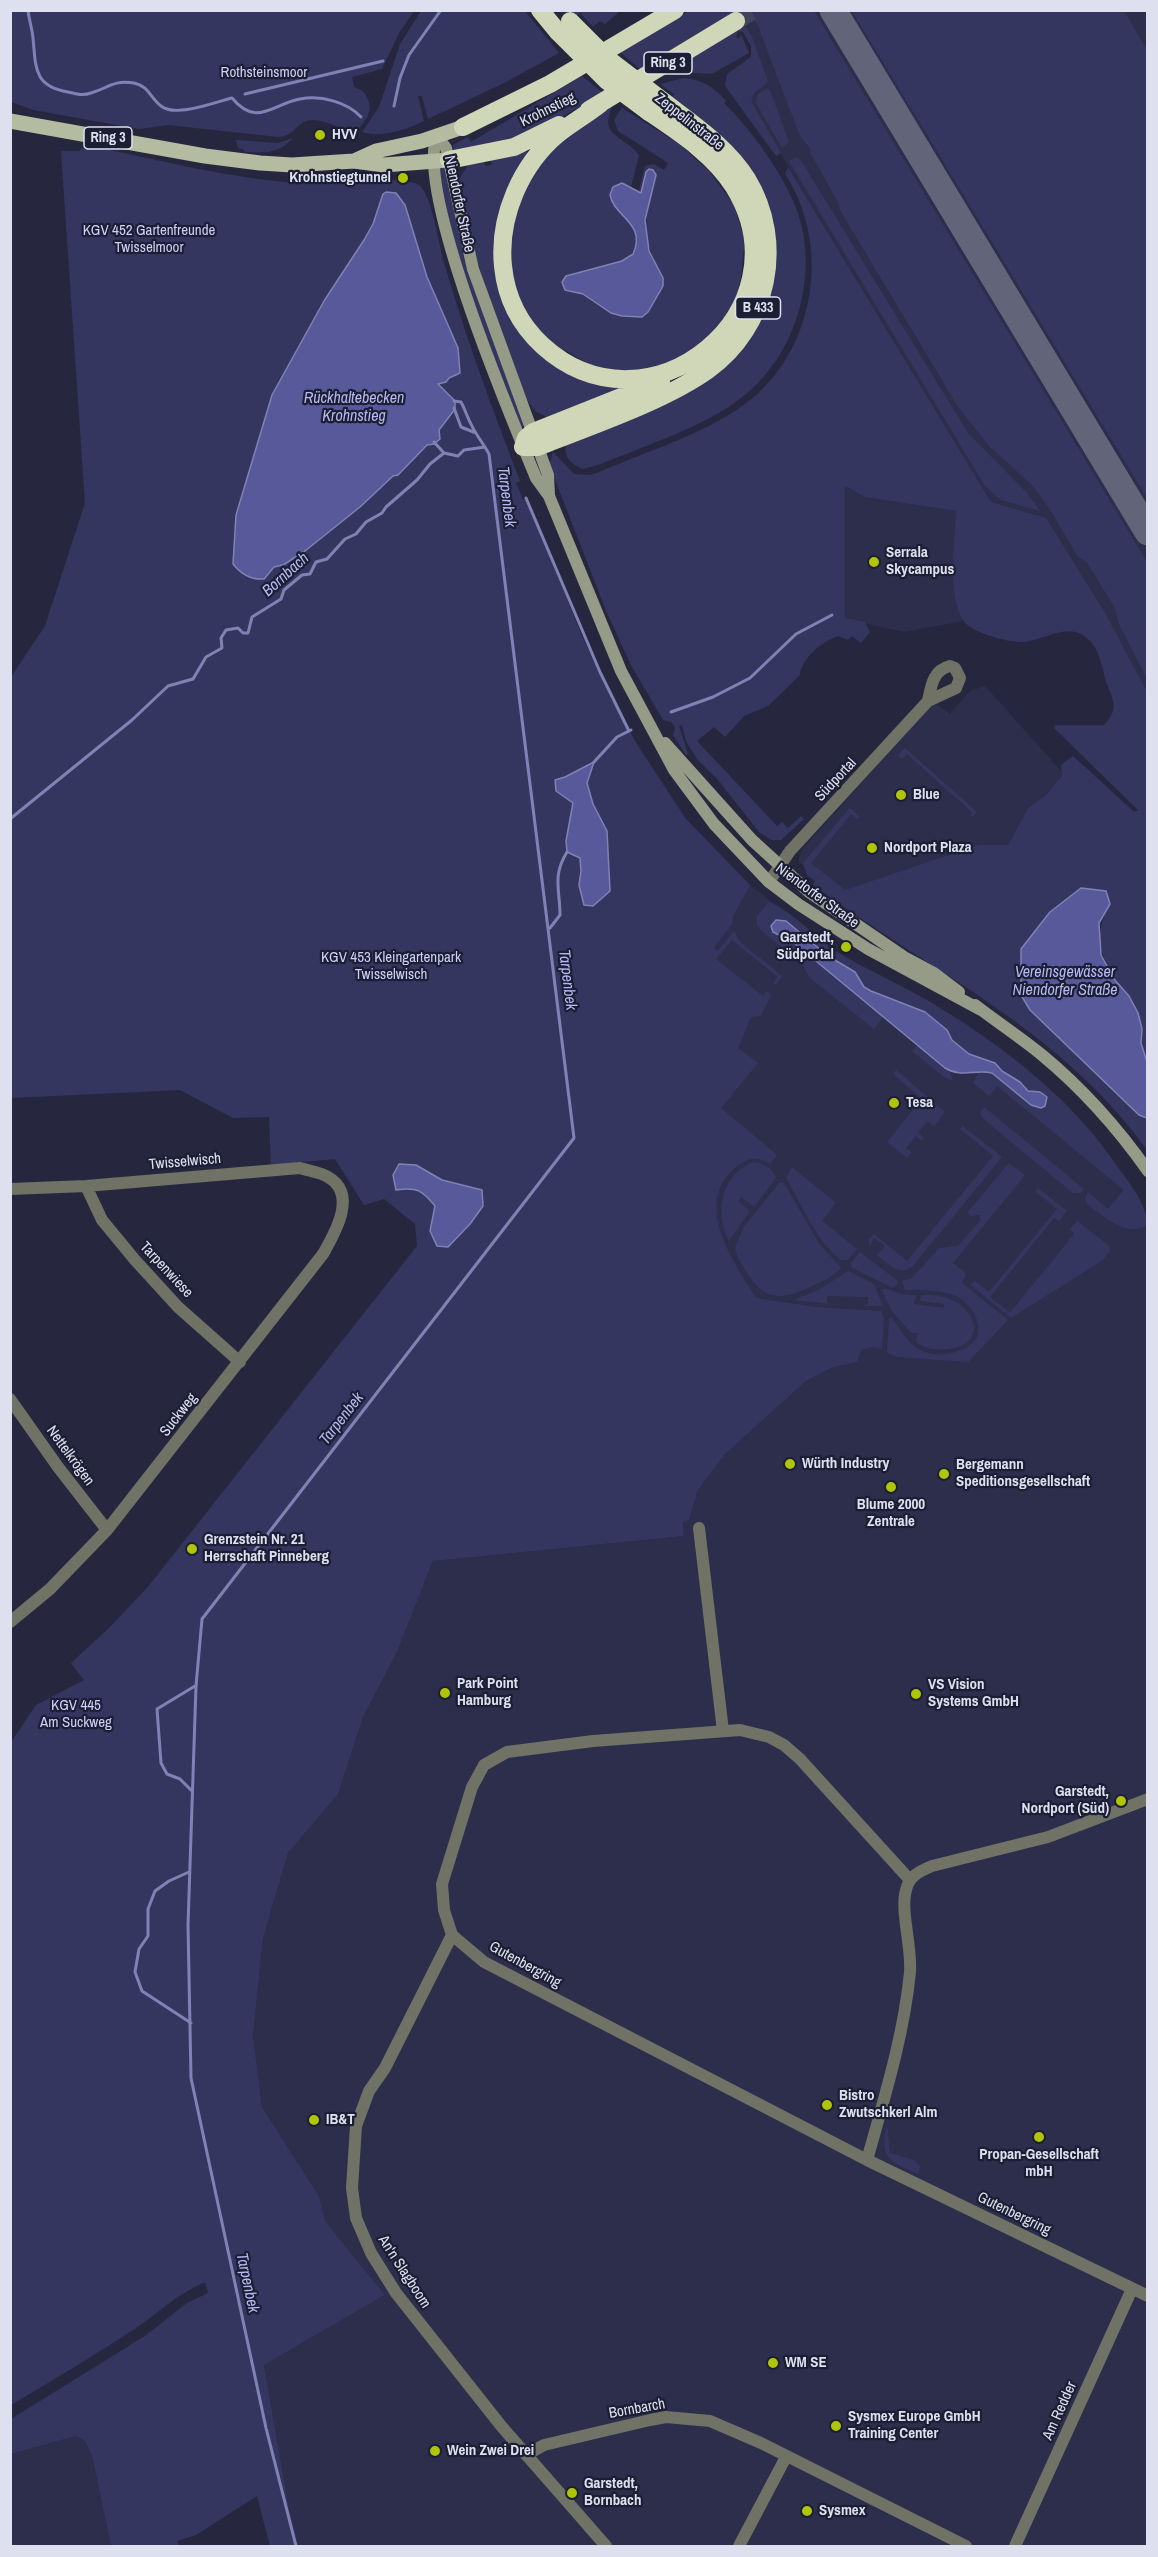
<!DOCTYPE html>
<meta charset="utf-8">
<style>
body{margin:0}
#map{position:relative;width:1158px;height:2557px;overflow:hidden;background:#26273f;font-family:"Archivo Narrow",sans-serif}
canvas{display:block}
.frame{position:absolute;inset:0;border:12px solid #dee0f0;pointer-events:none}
</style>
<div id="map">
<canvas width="1158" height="2557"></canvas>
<div class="frame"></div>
</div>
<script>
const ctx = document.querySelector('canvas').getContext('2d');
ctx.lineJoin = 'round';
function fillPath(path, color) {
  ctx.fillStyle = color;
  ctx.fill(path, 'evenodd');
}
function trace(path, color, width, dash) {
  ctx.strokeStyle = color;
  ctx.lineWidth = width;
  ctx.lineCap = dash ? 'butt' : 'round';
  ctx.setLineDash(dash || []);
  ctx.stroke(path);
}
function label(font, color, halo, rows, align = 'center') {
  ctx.font = font + ' "Archivo Narrow",sans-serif';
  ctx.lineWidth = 4.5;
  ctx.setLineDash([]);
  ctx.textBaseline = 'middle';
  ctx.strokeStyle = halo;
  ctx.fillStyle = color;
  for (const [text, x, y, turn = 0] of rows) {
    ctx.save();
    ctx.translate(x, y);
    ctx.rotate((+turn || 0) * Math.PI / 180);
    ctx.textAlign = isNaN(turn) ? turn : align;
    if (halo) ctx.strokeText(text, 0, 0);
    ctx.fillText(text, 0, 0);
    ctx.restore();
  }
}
const built = new Path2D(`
 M736,11H1147V716L1041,517L991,502L745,95L764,83L750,37Z
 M845,486L865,497L956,511V599L963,621L904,632L845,619Z
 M985,686L1061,771L1062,776L1045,796L1028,808L1008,845L845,897L798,861L803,848L930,707L936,704L950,714L970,691Z
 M750,885L833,950L929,1001L969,1026L1026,1069L1062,1100L1093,1133L1132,1188L1144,1208L1147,1219V2546H299L289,2509L264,2365L385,2295L325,2221L319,2196L262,2107L253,2036L263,1938L288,1853L338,1794L363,1717L397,1652L433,1561L684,1536L683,1521L689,1520L698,1490L724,1455L806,1381L833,1367L857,1362L761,1308L716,1251L702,954L714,930Z
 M76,2436L85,2441L92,2456L111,2546H11V2454Z`);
const green = new Path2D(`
 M10,11L11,10L414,11L399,33L382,69L352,77L354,87L363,91C375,108 369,117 357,131C342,131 326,119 311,120C297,121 294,137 278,137L168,125L139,129L33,110L11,102Z
 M421,11H525L559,53L504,83L428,119L422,96H418L424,121C406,130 382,138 362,132L379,107L400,44Z
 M569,11H620L605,24L600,21L593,27L580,13L577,15Z
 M689,11H736L752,37L768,81C762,91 750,90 752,103L781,153L776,156L725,86L727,74L751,57V46L743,32L738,31L736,37L739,39L741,34L749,53L712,74L641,70L620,52Z
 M749,11H814L1147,562V679L1118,622L1115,608L1086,561L1078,557L1053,514L1033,486L989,446L957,405L840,210L838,202L811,154L810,148L800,136L758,26Z
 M852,11H1124L1147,50V498Z
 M582,76L603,93L548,125L496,146L454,152L453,145L468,137L471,142Z
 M684,78C703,80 714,87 726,101L724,103C750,128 783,174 796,208C821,273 796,357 741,398C704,427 644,446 601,464L583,469C572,465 563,457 566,445L698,386C764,347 794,270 766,197L672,97L674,94L660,84Z
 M766,89L770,90L789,142L782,148L756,103L758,94Z
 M613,105C597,138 626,136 639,155L631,187L629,185L611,201C617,208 626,214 631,222C654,262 602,269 575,273L574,290L584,294L611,313L659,270C638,230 647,216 656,176L641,193L639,191L645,166L654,164L664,170L668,163L618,131L614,120L622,108L679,144L710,172L734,205L743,235L744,247L741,278L736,296L729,311L707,339L674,362L632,373L599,370L539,335L514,293L509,231L527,181L558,142Z
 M293,138C278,154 266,153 245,152L243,149L238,148L236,140L278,143Z
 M86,145C166,161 252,185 333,184C352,184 411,173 422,188C433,202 439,247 445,266C466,338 493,411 520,481L516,483L523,500L527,499L582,636L612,700L638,746L686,819L750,885L733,916L732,924L714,948L718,951L734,931L740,942L782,976L776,985L773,983L778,977L732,940L716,959L763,996L767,991L771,995L761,1016L751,1017L738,1048L758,1063L721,1108L777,1155L770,1164C760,1157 750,1157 740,1164C690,1199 731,1258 756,1298L816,1307L881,1311L884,1319L882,1349L872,1347L861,1350L857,1362L833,1367L806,1381L724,1455L698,1490L689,1520L683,1522L684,1536L433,1561L397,1652L363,1717L338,1794L288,1853L263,1938L253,2036L262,2107L319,2196L325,2221L385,2295L264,2365L289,2509L299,2546H270L257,2496L196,2535L177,2541L179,2546H111L92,2456L85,2441L76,2436L11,2454V2419L145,2336L187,2303L208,2293L205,2282C176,2295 162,2310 136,2328C95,2355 53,2380 11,2405V1742L36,1705L84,1680L71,1663L108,1629L147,1588L417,1246L415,1224L384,1199L364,1205L335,1159L271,1165L269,1117L233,1118L180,1090L11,1098V677L45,626L85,503L61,151H79ZM416,1165L442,1180L482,1190L470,1224L448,1247L430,1231L435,1206L426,1195L413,1188Z
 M525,149L529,156L497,249L539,349L635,383L549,418L535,411L525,397C499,325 470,255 459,179L469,164L484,160L485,166L492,165L491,159Z
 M795,157L800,159L968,433L1027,493L1040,511L1001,500L985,486L789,161Z
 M444,167L464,257L525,424L523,427L520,426L477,314L451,230L439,169Z
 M788,167L991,502L1046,518L1105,613L1147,692V1062C1139,1047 1144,1028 1137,1012C1131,998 1122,990 1114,978C1097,951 1095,931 1110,904L1050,912L1021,949V995L1030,1010L1139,1115L1147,1118V1150C1062,1030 928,970 813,885L815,881L807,875L803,863L850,808L859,816L857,819L851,814L811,863L845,890L979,845H1008L1028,808L1045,796L1062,776L1061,765L1073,756L1131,809L1134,812L1138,810L1054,728L1056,725H1104C1119,709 1114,703 1107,684C1102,670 1101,653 1091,642C1070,618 1043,642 1022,642C1007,642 971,633 963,620C947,595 955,540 956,511L865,497L845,486V618L865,622L870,632L861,643L852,636L848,640L838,636C823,641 801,658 800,675L768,706L744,716L725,737L714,727L697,741L777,826L782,822L788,828L801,816L804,819L781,840H771L759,832L718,780L697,759L686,741L682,725L679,726L688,754L686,755L673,735L675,727L671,722L663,720L631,665L607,613L552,472L550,462L553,452L574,474L591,475L604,470C651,450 704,434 745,404C816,352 832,245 785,174Z
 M905,748L977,812L973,817L970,815L972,812L907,754L902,759L898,755Z
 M769,902C796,913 816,940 842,955C871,972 902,985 930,1002C1005,1046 1074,1101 1122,1173C1133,1188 1147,1206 1147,1225C1126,1238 1103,1216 1086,1203L1085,1198L1088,1192L1108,1209L1124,1190L997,1086L989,1096L973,1083L979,1071L992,1073L1031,1105L1040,1092L1028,1091L999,1067L969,1054L925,1012L871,991L864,987L855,972L828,956L786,921L779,935L793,942L883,1017L874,1029L810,978L802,964L762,931L757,925V916Z
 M918,1045L950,1071L953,1081L944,1077L912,1051Z
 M896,1070L945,1112L934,1126L927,1121L918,1133L924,1138L922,1141L916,1136L906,1148L912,1152L907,1158L887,1142L922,1099L893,1074Z
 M984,1107L1084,1189L1081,1193H1073L981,1117L980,1112Z
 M963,1126L1002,1157L912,1267C899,1276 888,1264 877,1255L885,1246L874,1238L869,1248V1240L874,1234L907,1261L993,1156L960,1129Z
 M754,1162C763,1163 775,1170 776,1178L754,1207L741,1197L738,1201L750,1211L729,1241C714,1212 721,1174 754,1162Z
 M1009,1163L1025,1175L953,1263L966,1274L962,1283L1008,1320L968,1362L897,1357L887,1353L889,1319L891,1318C899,1325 903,1337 912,1344C929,1361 963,1356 977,1338C979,1330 979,1323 975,1315C961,1287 932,1291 905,1290L902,1281L912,1278L939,1248L958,1246L980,1221V1215L970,1216L968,1212Z
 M792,1167L836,1203L822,1221L857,1249L847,1260H841C816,1241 802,1205 786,1178Z
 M780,1182L784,1183L820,1245L841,1267C833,1277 822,1282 810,1287C781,1300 766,1302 747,1273C742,1265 737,1258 735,1248L743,1228Z
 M1038,1188L1067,1211L1059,1221L1054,1218L990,1297L1010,1313L1074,1234L1070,1229L1077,1221L1109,1246L1110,1251L1103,1260L1011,1318L971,1285L975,1281L989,1292L1057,1209L1035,1191Z
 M860,1252L898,1281L897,1285L891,1287L852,1268L851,1263Z
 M848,1271L874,1284L883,1306H863L868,1304V1297L827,1296V1302L831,1304L794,1300L820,1289Z
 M884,1288L901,1294L916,1295L914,1304L944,1308V1304L920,1301L921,1295C971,1290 998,1344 947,1349C935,1350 926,1349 916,1342L917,1333L910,1332L893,1312L882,1291Z
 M887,2125L890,2153L914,2160L920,2167L919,2174C891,2162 878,2159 887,2125Z`);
const water = new Path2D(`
 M649,169L653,170L656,175L645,220L649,251L663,278V286L648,312L642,317L622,316L611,313L583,294L565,290L562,282L566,276L622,261L633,254C647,223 614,217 610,195L613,187L622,183L641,193L646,172Z
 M386,192L396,193L405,205L427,277L458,348L460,373L449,378L446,382L438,384L455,401V409L439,430L440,439L434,444L427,445L398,475L393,476L360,507L305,551L283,565L274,567L264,579C252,580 241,574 233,564L236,515L272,395L324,301L364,240L373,224L383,194Z
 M594,762L587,783L593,804L607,831L610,891L593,906L584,905L579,885L581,871L580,858L567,852L566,841L573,803L556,791L555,780L565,777Z
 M1081,888L1106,891L1110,904L1099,923L1101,955L1114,979L1129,996L1138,1013L1142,1029L1141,1043L1147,1062V1118L1139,1115L1030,1010L1021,995V949L1050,912Z
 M776,920L786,921L828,956L855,972L864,987L871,991L925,1012L947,1030L952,1040L969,1054L995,1063L1002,1071L1020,1082L1028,1091L1040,1092L1047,1097L1045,1106L1041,1108L1031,1105L992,1073C975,1069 961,1078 945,1068L793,942L773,932L771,926Z
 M399,1164L416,1165L442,1180L482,1190L483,1206L470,1224L448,1247L437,1246L430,1231L435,1206C422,1190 417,1187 396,1190L393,1175Z`);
const stream = new Path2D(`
 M28,10C29,20 32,28 33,38C36,67 33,86 68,92C76,94 83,96 91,93C109,88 112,80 134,83C149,86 150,98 161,106C176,118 215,102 232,98C257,128 272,104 300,99C321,95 347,102 361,117
 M245,94L383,61
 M394,106L400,78L409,55L441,10
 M454,408L461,427L476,433
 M444,453L458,456L464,450L485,447
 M526,498L600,672L629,731
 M671,712L713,697L750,678L796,634L832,615
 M594,762L617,737L631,730
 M10,819L132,720L168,686L193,679L206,657L222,648L221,638L226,630L238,628L243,633H248L252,617L281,599L284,590L302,575L310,574L316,562L327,559L345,539L356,534L366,522L382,513L386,507L417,480L430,464L444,453L434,442
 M550,928L560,915C560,890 552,876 567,852
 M192,1791L180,1779L167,1774L161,1763L157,1709L195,1686
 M189,1872L169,1881L155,1891L148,1909V1936L139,1949L135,1972L142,1991L191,2023
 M296,2546L266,2428L191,2078L188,1925L196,1686L202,1619L574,1138L489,454C483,443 476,435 471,424C467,417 465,409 461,402L454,401`);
const taxiway = new Path2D(`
 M833,10L1148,532`);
const highwayTunnel = new Path2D(`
 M736,21L754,10`);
const street = new Path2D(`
 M769,882L790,851L928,701L956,688L960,678L955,668L950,666C933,670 931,686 928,701
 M86,1186L102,1220L135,1260L178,1307L240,1362
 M10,1189L86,1186L300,1168C309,1171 320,1172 328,1177C358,1194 335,1233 323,1254L107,1530L50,1589L10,1622
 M10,1399L58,1467L107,1530
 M699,1528L723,1731
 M910,1880L800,1759L784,1745L769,1737L740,1730L593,1741L507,1752L484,1765L472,1787L442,1884L444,1910L452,1935L484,1962L867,2160L1148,2296
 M452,1935L385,2068L369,2091L356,2126L352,2188L356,2218L371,2253L396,2293L502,2427L606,2546
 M867,2160C884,2099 904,2035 910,1972C912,1947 900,1910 906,1890C909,1876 920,1871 932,1866L1048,1837L1148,1799
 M526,2455L544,2445L650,2420L666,2417L710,2421L761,2443L966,2546
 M739,2546L786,2457
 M1015,2546L1132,2289`);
const secondary = new Path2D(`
 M549,496L548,475L473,269L446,148L437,136C415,191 511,417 536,478L549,496L621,671L674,770L714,824L769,882L798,904L868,949L981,1010
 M665,743L752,840L809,892L904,957L934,973L959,992
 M975,1005C997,1022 1020,1037 1042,1055C1083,1089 1117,1127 1148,1171`);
const primary = new Path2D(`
 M10,121L205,156L260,163L292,165L354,161L384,165L449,160
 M354,161L376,151L422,141L463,127`);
const highway = new Path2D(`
 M540,10L558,32
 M600,104C587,114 572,123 559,133C521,164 498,217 503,266C506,297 520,325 543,346C649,442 810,311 734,187C714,155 680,133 649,112
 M589,110L736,21
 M463,127L550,84L675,10
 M449,160L514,147L559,125
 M661,381L533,432L526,438L523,447H538C590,426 663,402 708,370C768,327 786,243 747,179C727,147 694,125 664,102`);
const highwayBridge = new Path2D(`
 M570,21L609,60L664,102
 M558,32L606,80L649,112`);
const markers = [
 [320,135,6,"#afc506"],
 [403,178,6,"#afc506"],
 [874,562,6,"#afc506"],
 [901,795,6,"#afc506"],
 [872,848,6,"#afc506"],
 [846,947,6,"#afc506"],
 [894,1103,6,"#afc506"],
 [790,1464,6,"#afc506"],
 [944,1474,6,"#afc506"],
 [891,1487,6,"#afc506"],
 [192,1549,6,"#afc506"],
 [445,1693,6,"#afc506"],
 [916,1694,6,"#afc506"],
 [1121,1801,6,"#afc506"],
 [827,2105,6,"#afc506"],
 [314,2120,6,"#afc506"],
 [1039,2137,6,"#afc506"],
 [773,2363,6,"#afc506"],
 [836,2426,6,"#afc506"],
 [435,2451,6,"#afc506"],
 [572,2493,6,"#afc506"],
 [807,2511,6,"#afc506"]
];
const shields = [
 [668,63,48],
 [108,138,48],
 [758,308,45]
];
const shieldNames = [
 ["Ring 3",668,63],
 ["Ring 3",108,138],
 ["B 433",758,308]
];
const parkNames = [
 ["Rothsteinsmoor",264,73],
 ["KGV 452 Gartenfreunde",149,231],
 ["Twisselmoor",149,248],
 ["KGV 453 Kleingartenpark",391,958],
 ["Twisselwisch",391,975],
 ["KGV 445",76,1706],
 ["Am Suckweg",76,1723]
];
const streetNames = [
 ["Krohnstieg",548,110,-26],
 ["Zeppelinstraße",689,122,38],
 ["Niendorfer Straße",459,204,78],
 ["Südportal",836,780,-47],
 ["Niendorfer Straße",817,896,36],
 ["Twisselwisch",185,1162,-5],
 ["Tarpenwiese",166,1270,47],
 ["Suckweg",179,1415,-52],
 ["Nettelkrögen",70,1456,54],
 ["Gutenbergring",525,1965,29],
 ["Gutenbergring",1014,2214,26],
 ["An'n Slagboom",404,2272,57],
 ["Bornbarch",637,2409,-10],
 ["Am Redder",1060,2411,-66]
];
const poiNames = [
 ["HVV",332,135],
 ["Krohnstiegtunnel",391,178,"right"],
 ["Serrala",886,553],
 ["Skycampus",886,570],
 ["Blue",913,795],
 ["Nordport Plaza",884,848],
 ["Garstedt,",834,938,"right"],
 ["Südportal",834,955,"right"],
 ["Tesa",906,1103],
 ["Würth Industry",802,1464],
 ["Bergemann",956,1465],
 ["Speditionsgesellschaft",956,1482],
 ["Blume 2000",891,1505,"center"],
 ["Zentrale",891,1522,"center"],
 ["Grenzstein Nr. 21",204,1540],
 ["Herrschaft Pinneberg",204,1557],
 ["Park Point",457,1684],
 ["Hamburg",457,1701],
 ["VS Vision",928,1685],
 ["Systems GmbH",928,1702],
 ["Garstedt,",1109,1792,"right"],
 ["Nordport (Süd)",1109,1809,"right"],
 ["Bistro",839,2096],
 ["Zwutschkerl Alm",839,2113],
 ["IB&T",326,2120],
 ["Propan-Gesellschaft",1039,2155,"center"],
 ["mbH",1039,2172,"center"],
 ["WM SE",785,2363],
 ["Sysmex Europe GmbH",848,2417],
 ["Training Center",848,2434],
 ["Wein Zwei Drei",447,2451],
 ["Garstedt,",584,2484],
 ["Bornbach",584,2501],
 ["Sysmex",819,2511]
];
const waterNames = [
 ["Rückhaltebecken",354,399],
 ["Krohnstieg",354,417],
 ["Tarpenbek",506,497,83],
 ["Bornbach",286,575,-42],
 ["Vereinsgewässer",1065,973],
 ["Niendorfer Straße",1065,991],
 ["Tarpenbek",567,980,83],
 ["Tarpenbek",342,1419,-52],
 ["Tarpenbek",247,2283,78]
];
fillPath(built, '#2c2e4c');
fillPath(green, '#353660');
fillPath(water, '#57599b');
trace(water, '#8082b4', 1.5);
trace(stream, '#8082b4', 3);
trace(taxiway, '#62647a', 27);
trace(highwayTunnel, '#42435a', 18, [18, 9]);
trace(street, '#6f7265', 12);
trace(secondary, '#969b87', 12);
trace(primary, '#b5bba0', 15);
trace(highway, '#d0d7b8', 18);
trace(highwayBridge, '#d0d7b8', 18);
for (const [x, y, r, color] of markers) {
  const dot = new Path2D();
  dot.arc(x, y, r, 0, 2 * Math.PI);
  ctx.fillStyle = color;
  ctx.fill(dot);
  trace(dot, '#1c1e34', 2);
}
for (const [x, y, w] of shields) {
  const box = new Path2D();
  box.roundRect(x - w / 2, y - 11, w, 22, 4.5);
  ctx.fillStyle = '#1c1e34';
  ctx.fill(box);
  trace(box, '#dee0f0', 1.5);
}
label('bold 14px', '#dee0f0', null, shieldNames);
label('15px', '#ccd0f7', '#1c1e34', parkNames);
label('15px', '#dee0f0', '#1c1e34', streetNames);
label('bold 15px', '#dee0f0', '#1c1e34', poiNames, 'left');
label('italic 16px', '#b4b9f2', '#1c1e34', waterNames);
</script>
